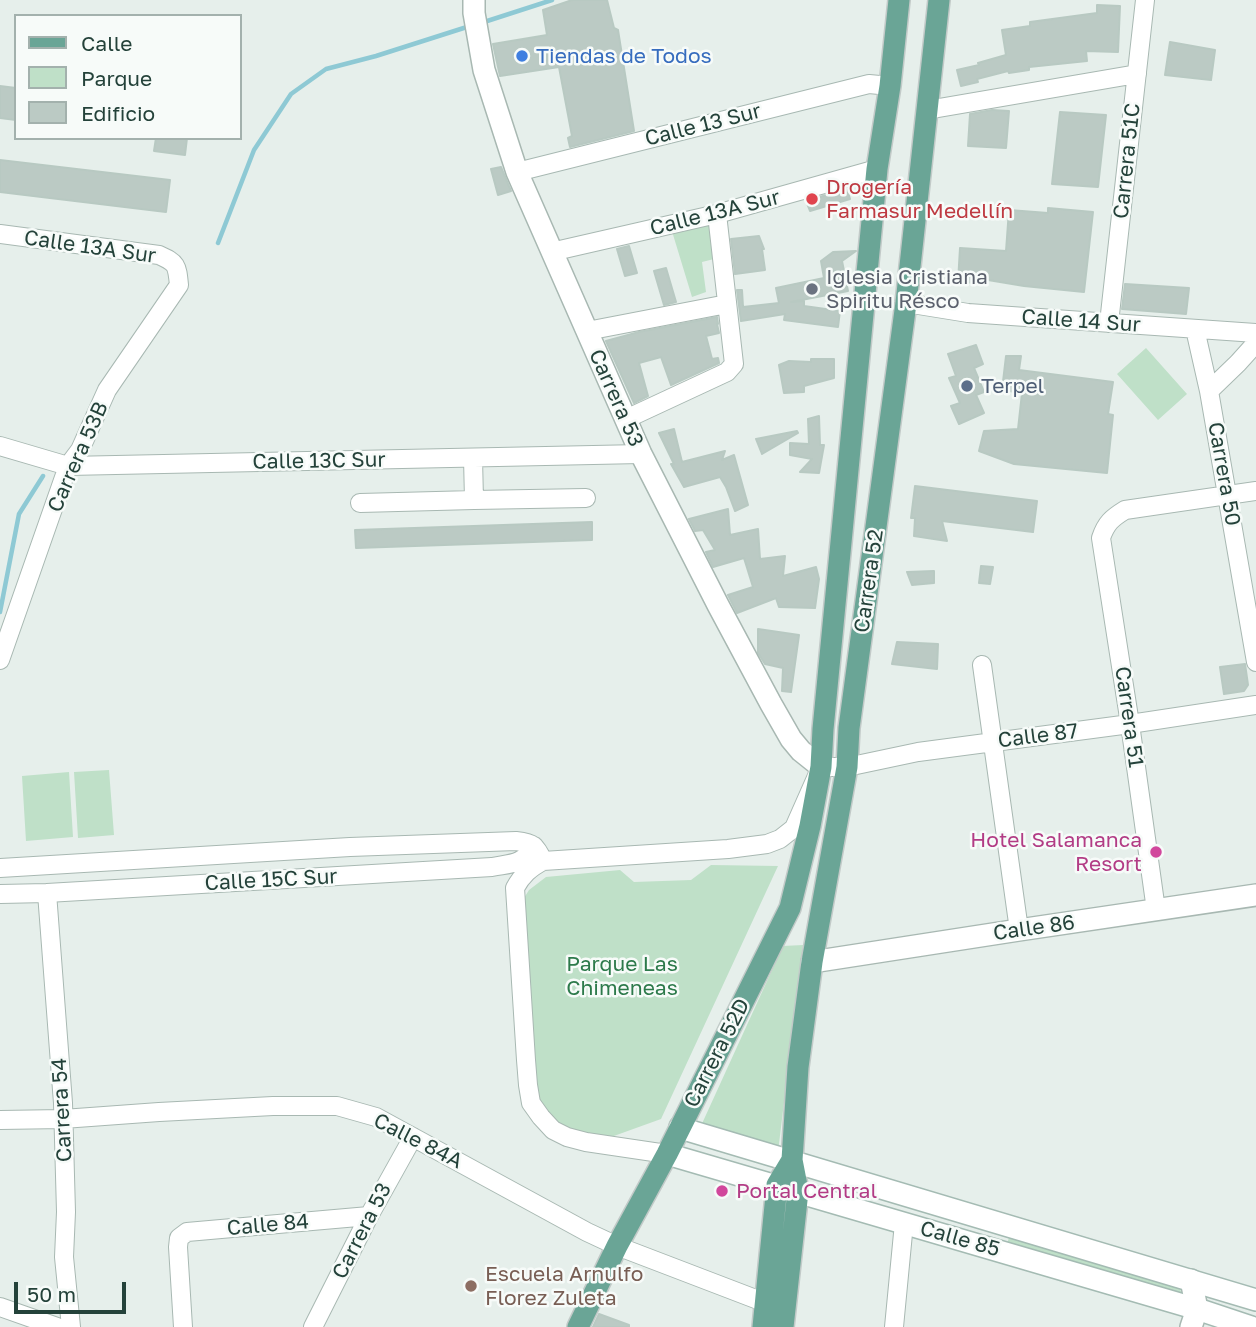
<!DOCTYPE html>
<meta charset="utf-8">
<style>
body{margin:0}
#map{position:relative;width:1256px;height:1327px;overflow:hidden;background:#e6efeb;font-family:"Golos Text",sans-serif}
canvas{display:block}
.legend{position:absolute;left:14px;top:14px;width:228px;height:126px;box-sizing:border-box;background:#f7fbf9;border:2px solid #a3b1ad;margin:0;padding:9px 12px;list-style:none;font-size:21px;color:#24423a}
.legend li{display:flex;align-items:center;gap:14px;height:35px}
.legend b{width:35px;border:2px solid #a3b1ad}
.scale{position:absolute;left:14px;top:1282px;width:112px;height:32px;box-sizing:border-box;border:4px solid #24423a;border-top:0;padding-left:9px;font-size:21px;line-height:24px;white-space:nowrap;color:#24423a;-webkit-text-stroke:5px #f7fbf9;paint-order:stroke}
</style>
<div id="map">
<canvas width="1256" height="1327"></canvas>
<ul class="legend">
<li><b style="height:9px;background:#6aa596"></b>Calle</li>
<li><b style="height:19px;background:#bfe0c8"></b>Parque</li>
<li><b style="height:19px;background:#bbcac4"></b>Edificio</li>
</ul>
<div class="scale">50 m</div>
</div>
<script>
const ctx = document.querySelector('canvas').getContext('2d');
ctx.lineJoin = 'round';
function fillPath(path, color) {
  ctx.fillStyle = color;
  ctx.fill(path, 'evenodd');
}
function trace(path, color, width, dash) {
  ctx.strokeStyle = color;
  ctx.lineWidth = width;
  ctx.lineCap = dash ? 'butt' : 'round';
  ctx.setLineDash(dash || []);
  ctx.stroke(path);
}
function label(font, color, halo, rows, align = 'center') {
  ctx.font = font + ' "Golos Text",sans-serif';
  ctx.lineWidth = 5;
  ctx.setLineDash([]);
  ctx.textBaseline = 'middle';
  ctx.strokeStyle = halo;
  ctx.fillStyle = color;
  for (const [text, x, y, turn = 0] of rows) {
    ctx.save();
    ctx.translate(x, y);
    ctx.rotate((+turn || 0) * Math.PI / 180);
    ctx.textAlign = isNaN(turn) ? turn : align;
    if (halo) ctx.strokeText(text, 0, 0);
    ctx.fillText(text, 0, 0);
    ctx.restore();
  }
}
const green = new Path2D(`
 M710,217L714,259L702,262L706,292L692,297L671,228Z
 M1146,348L1187,394L1158,420L1117,374Z
 M109,770L114,835L78,838L74,772Z
 M69,772L73,837L26,841L22,776Z
 M711,865L778,866L661,1119L600,1141L562,1130L537,1097L519,906L529,890L546,877L620,870L634,882L691,880Z
 M803,945L778,1152L700,1128L783,946Z
 M1011,1231L1175,1281L1185,1298L1007,1244Z`);
const stream = new Path2D(`
 M481,23L552,0
 M218,243L254,150L291,94L326,69L376,56L470,26
 M0,612L19,514L43,476`);
const building = new Path2D(`
 M572,0H607L614,28L618,30L634,131L570,147L568,138L572,136L559,67L500,76L493,44L547,35L543,10Z
 M1097,5L1120,6L1118,52L1086,51L1087,61L1029,67V70L1009,73L1008,71L977,79L978,82L961,86L957,70L979,65L978,63L1006,55L1002,30L1030,26V22L1097,13Z
 M1170,42L1215,50L1211,80L1165,75Z
 M0,86L16,88V120L0,118Z
 M992,110L1009,111L1006,148L968,146L970,114Z
 M1060,112L1106,115L1098,187L1052,184Z
 M156,138H187L185,155L154,151Z
 M0,160L170,180L166,212L0,192Z
 M501,167L511,191L498,195L491,169Z
 M847,189L850,199L810,211L806,201Z
 M1048,208L1093,212L1084,292L1024,286L982,279V283L958,282L960,248L1006,251L1009,210L1048,213Z
 M759,236L764,249H762L765,270L735,274L731,239Z
 M629,246L637,273L625,276L617,249Z
 M856,251L842,261L848,291L791,302L804,301V306L840,311L838,327L784,320L785,314L741,321L737,290H742L743,307L779,303L776,288L824,278L821,261L833,252Z
 M666,268L676,302L664,305L654,271Z
 M1125,284L1189,288L1186,314L1122,309Z
 M717,317L718,324H717L719,333L706,336L712,359L718,358L719,363L671,385L661,357L639,363L648,396L634,403L606,341L639,332Z
 M976,345L983,364L974,368L984,392L976,395L984,413L959,424L951,406L960,403L949,378L956,376L948,354Z
 M1006,356H1021L1019,370L1113,382L1108,414L1113,415L1107,473L1014,464L979,451L984,431L1018,429L1022,393L1002,390Z
 M811,359H834V378L804,386V392L784,393L779,365L789,361L811,362Z
 M819,416L820,445H824L819,473L800,472L812,459L790,455V443L809,444L808,419Z
 M674,429L682,462L725,451L722,460L734,455L748,505L735,511L726,487L720,477L684,487L671,464H674L659,433Z
 M797,431L798,433L762,454L756,439Z
 M915,486L1037,501L1033,532L942,521L947,541L914,536L915,518H911Z
 M728,509L730,535L758,529L760,559L785,556L783,576L816,567L819,579L815,608L779,607L776,598L737,613L728,595L753,587L744,558L713,567L706,552L715,550L703,530L695,531L689,519Z
 M592,522V540L356,548L355,530Z
 M981,566L993,567L990,584L979,583Z
 M934,571V583L912,585L907,572Z
 M758,629L799,635L791,692L782,691L783,668L765,664L758,653Z
 M897,642L938,644L937,669L892,664Z
 M1245,664L1248,685L1244,691L1224,694L1220,667Z
 M599,1314L629,1325V1327H593Z`);
const minor = new Path2D(`
 M927,110L1137,74
 M517,172L869,84L890,86
 M0,234L159,255C177,263 177,265 179,285L107,390L80,450L68,466L0,660
 M551,252L717,214L877,169
 M906,303L968,313L1256,333
 M1109,323L1145,0
 M1195,329L1209,391L1256,662
 M587,331L727,304
 M1209,391L1238,363L1256,343
 M626,419L727,372L734,364L717,214
 M0,446L68,466L641,454
 M474,500L586,498
 M360,503L474,500L473,458
 M982,665L1019,930
 M0,868L350,847L516,841C533,843 536,845 543,861
 M47,893L63,1103L66,1212L64,1257L71,1327
 M0,894L47,893L492,867C513,863 522,865 534,846
 M1156,910L1130,724L1101,538C1106,523 1112,518 1125,510L1256,491
 M0,1120L63,1119L159,1112L273,1106H337L376,1117L587,1232L617,1246L766,1303
 M667,1154L586,1142L567,1137L553,1130L541,1117L531,1103L528,1085L526,1060L515,888C522,875 530,868 543,861L728,849L767,844L780,839L794,828L821,767H847L918,752L1130,724L1256,705
 M0,1307L57,1327
 M183,1327L178,1247L179,1238L187,1232L369,1216
 M313,1327L369,1216L413,1137
 M894,1327L904,1223`);
const tertiary = new Path2D(`
 M474,0V13L484,70L517,172L641,454L718,605L771,704L791,739L801,751L821,767
 M812,962L1019,930L1256,895
 M1191,1327L1197,1309L1191,1280`);
const secondary = new Path2D(`
 M680,1127L687,1130L1256,1300
 M667,1154L1197,1309L1251,1327`);
const primary = new Path2D(`
 M578,1327L617,1246L667,1154L790,908L810,826L821,767L823,729L877,169L890,86L899,0
 M763,1327L777,1185L792,1160
 M783,1327L798,1191L792,1160L798,1067L812,962L847,767L849,728L906,303L939,0`);
const markers = [
 [522,56,7,"#3f7fe0"],
 [812,199,7,"#e0444e"],
 [812,289,7,"#6b7280"],
 [967,386,7,"#5c6f8a"],
 [1156,852,7,"#d1479c"],
 [722,1191,7,"#d1479c"],
 [471,1286,7,"#8d6e63"]
];
const shopNames = [
 ["Tiendas de Todos",536,56]
];
const streetNames = [
 ["Calle 13 Sur",703,125,-14],
 ["Carrera 51C",1127,161,-84],
 ["Calle 13A Sur",715,213,-14],
 ["Calle 13A Sur",90,247,8],
 ["Calle 14 Sur",1081,321,4],
 ["Carrera 53",616,398,66],
 ["Carrera 53B",78,457,-66],
 ["Calle 13C Sur",319,461,-1],
 ["Carrera 50",1224,474,80],
 ["Carrera 52",869,581,-82],
 ["Carrera 51",1129,717,82],
 ["Calle 87",1038,736,-7],
 ["Calle 15C Sur",271,880,-3],
 ["Calle 86",1034,928,-8],
 ["Carrera 52D",717,1053,-63],
 ["Carrera 54",62,1110,-93],
 ["Calle 84A",418,1141,27],
 ["Calle 84",268,1225,-5],
 ["Carrera 53",362,1231,-63],
 ["Calle 85",960,1239,16]
];
const healthNames = [
 ["Drogería",826,187],
 ["Farmasur Medellín",826,211]
];
const worshipNames = [
 ["Iglesia Cristiana",826,277],
 ["Spiritu Résco",826,301]
];
const serviceNames = [
 ["Terpel",981,386]
];
const hotelNames = [
 ["Hotel Salamanca",1142,840],
 ["Resort",1142,864],
 ["Portal Central",736,1191,"left"]
];
const parkNames = [
 ["Parque Las",622,964],
 ["Chimeneas",622,988]
];
const educationNames = [
 ["Escuela Arnulfo",485,1274],
 ["Florez Zuleta",485,1298]
];
fillPath(green, '#bfe0c8');
trace(stream, '#8ec9d4', 4.5);
fillPath(building, '#bbcac4');
trace(building, '#b8c9c2', 2);
trace(minor, '#a8b8b2', 20);
trace(tertiary, '#a8b8b2', 24);
trace(secondary, '#a4bbb3', 24);
trace(primary, '#c2cac8', 24);
trace(minor, '#fff', 18);
trace(tertiary, '#fff', 21);
trace(secondary, '#fff', 21);
trace(primary, '#6aa596', 21);
for (const [x, y, r, color] of markers) {
  const dot = new Path2D();
  dot.arc(x, y, r, 0, 2 * Math.PI);
  ctx.fillStyle = color;
  ctx.fill(dot);
  trace(dot, '#f7fbf9', 2.5);
}
label('21px', '#366cbe', '#f7fbf9', shopNames, 'left');
label('21px', '#24423a', '#f7fbf9', streetNames);
label('21px', '#be3a42', '#f7fbf9', healthNames, 'left');
label('21px', '#5b616d', '#f7fbf9', worshipNames, 'left');
label('21px', '#4e5e75', '#f7fbf9', serviceNames, 'left');
label('21px', '#b23c85', '#f7fbf9', hotelNames, 'right');
label('21px', '#2d7a4b', '#f7fbf9', parkNames);
label('21px', '#785e54', '#f7fbf9', educationNames, 'left');
</script>
